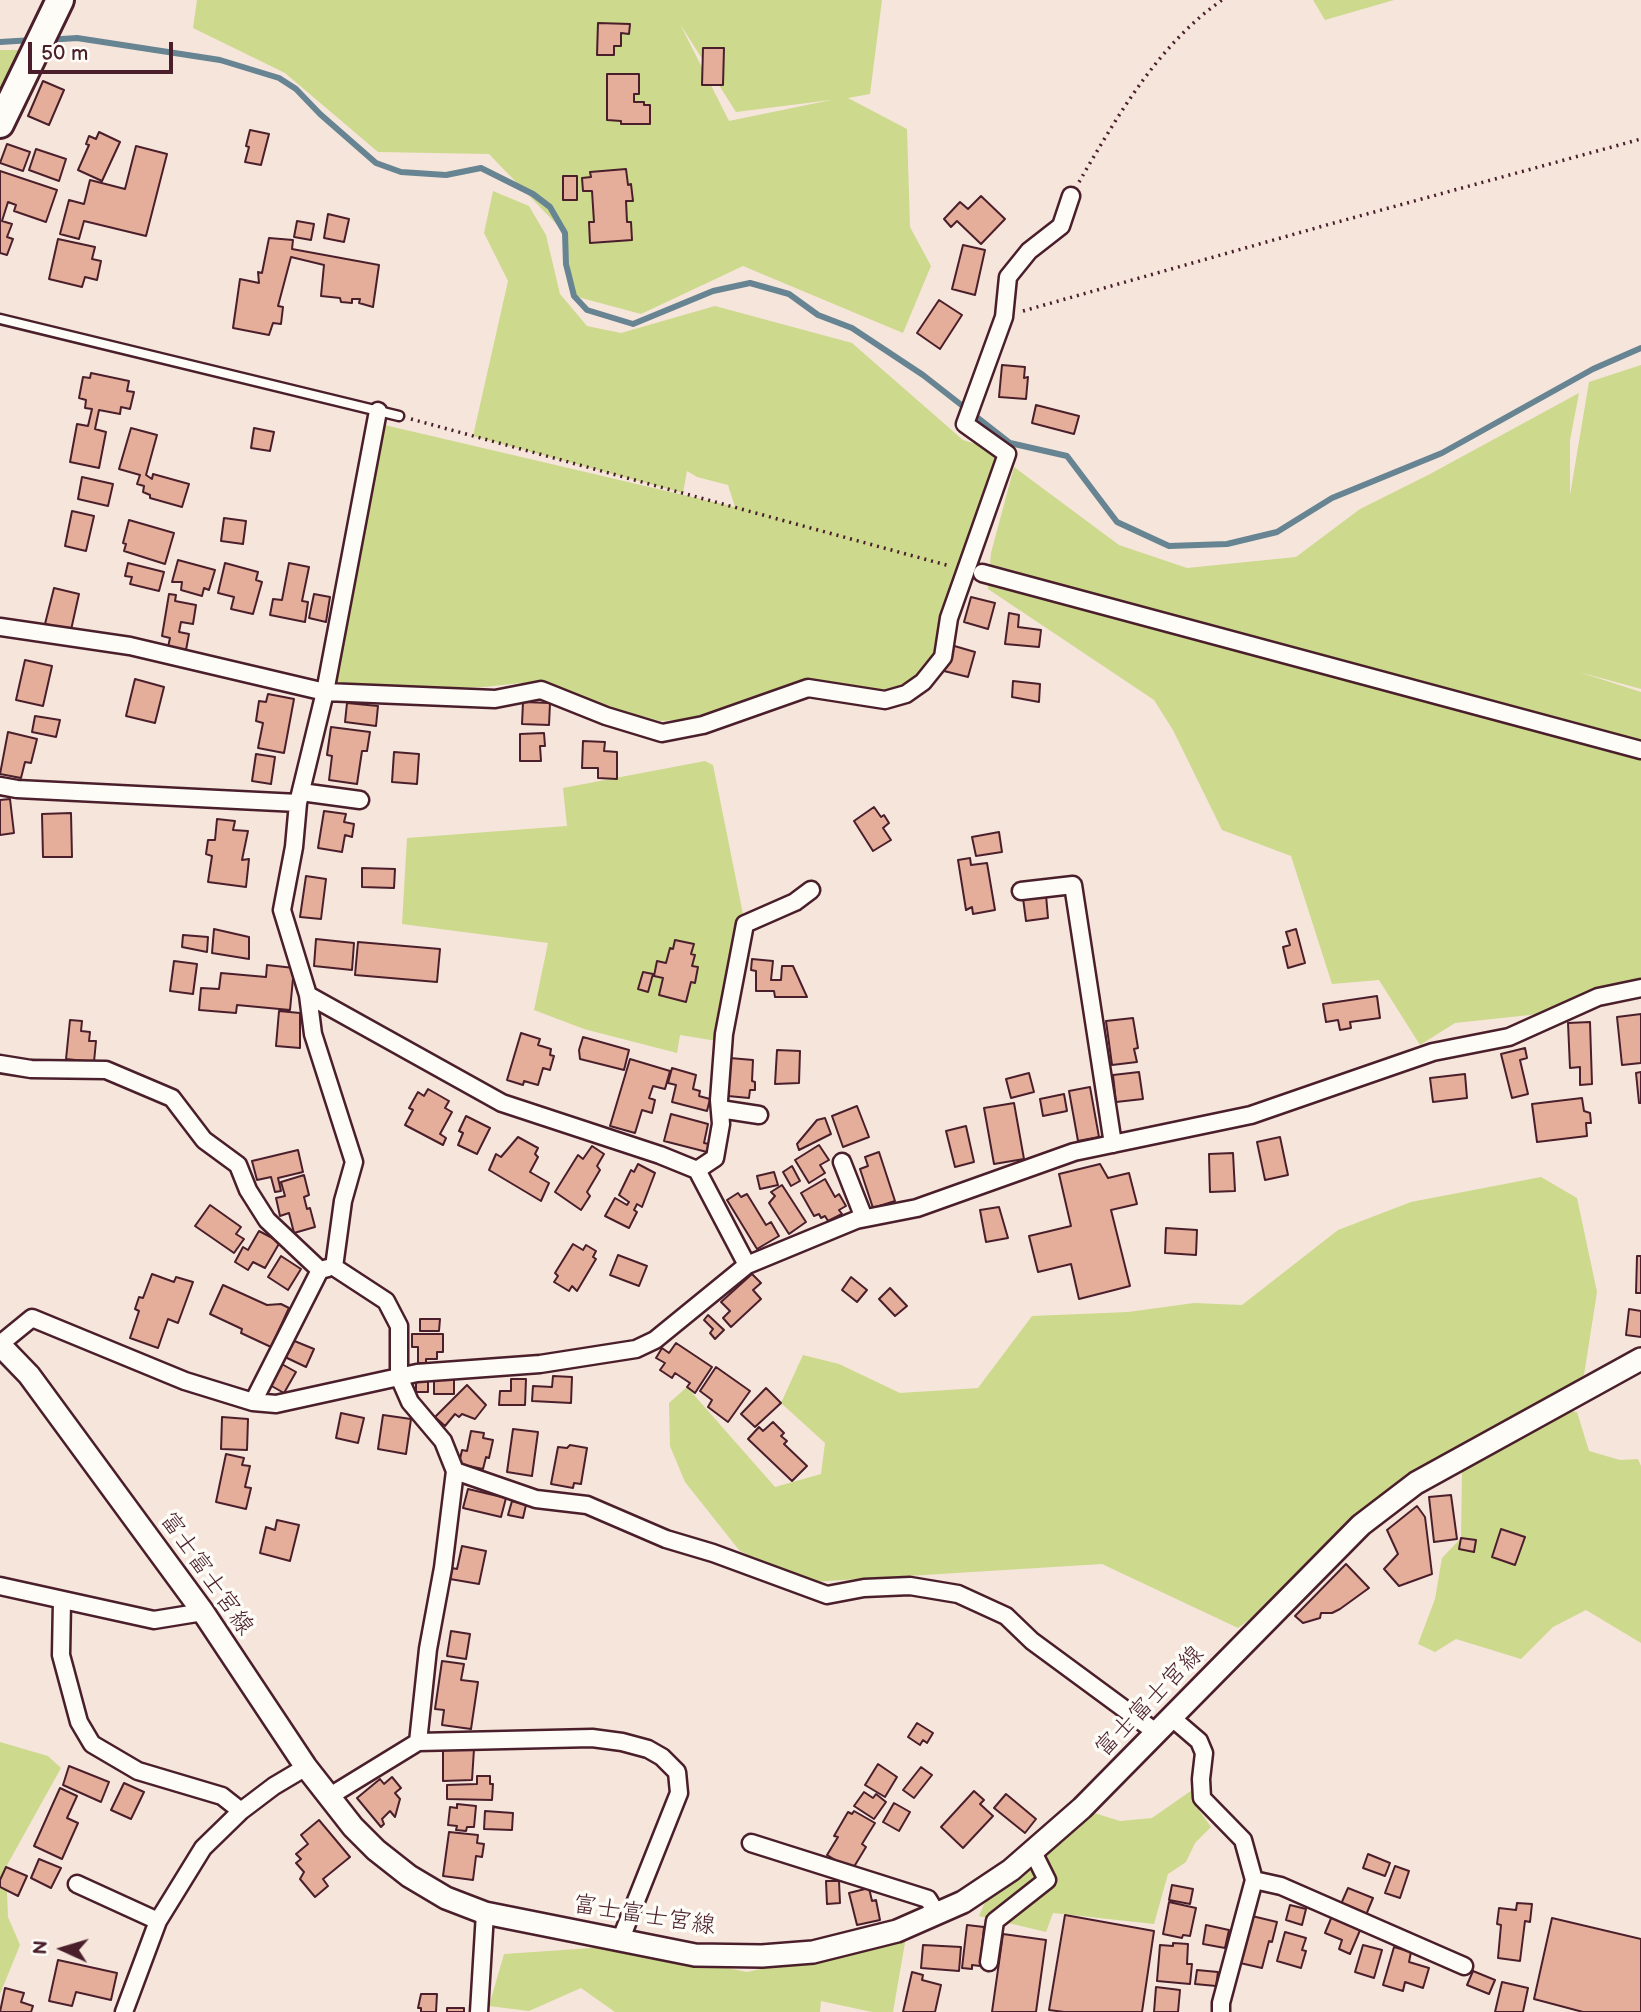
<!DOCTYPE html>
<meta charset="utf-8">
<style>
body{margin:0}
#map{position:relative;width:1641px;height:2012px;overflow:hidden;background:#f6e5db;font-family:"Balsamiq Sans",sans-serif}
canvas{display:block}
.north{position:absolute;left:28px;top:1914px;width:70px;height:70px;-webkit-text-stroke:5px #fdfcf7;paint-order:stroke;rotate:274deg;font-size:19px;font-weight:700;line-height:28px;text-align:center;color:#4a1f2b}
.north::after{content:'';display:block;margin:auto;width:24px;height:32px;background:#4a1f2b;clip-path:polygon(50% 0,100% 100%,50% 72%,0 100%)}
.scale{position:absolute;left:28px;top:42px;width:145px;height:32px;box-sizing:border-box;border:4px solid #4a1f2b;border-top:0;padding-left:9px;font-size:21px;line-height:24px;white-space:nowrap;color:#4a1f2b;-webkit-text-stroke:5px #fdfcf7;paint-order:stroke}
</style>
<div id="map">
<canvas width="1641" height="2012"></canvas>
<div class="north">N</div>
<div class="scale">50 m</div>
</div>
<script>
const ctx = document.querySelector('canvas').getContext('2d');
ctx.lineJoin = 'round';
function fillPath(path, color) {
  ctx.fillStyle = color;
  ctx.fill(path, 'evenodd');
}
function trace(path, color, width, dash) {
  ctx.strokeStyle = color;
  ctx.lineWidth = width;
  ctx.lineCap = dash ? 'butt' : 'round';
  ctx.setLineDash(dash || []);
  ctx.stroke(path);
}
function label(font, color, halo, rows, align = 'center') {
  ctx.font = font + ' "Balsamiq Sans","Klee One",sans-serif';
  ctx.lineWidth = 7;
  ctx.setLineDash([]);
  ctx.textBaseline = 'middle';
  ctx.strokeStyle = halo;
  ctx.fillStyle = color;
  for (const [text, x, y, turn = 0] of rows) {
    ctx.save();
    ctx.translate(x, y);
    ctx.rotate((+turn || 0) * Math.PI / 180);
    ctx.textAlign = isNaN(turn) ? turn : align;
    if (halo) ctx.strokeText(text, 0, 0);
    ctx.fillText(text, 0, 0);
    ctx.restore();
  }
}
const green = new Path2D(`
 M197,0H882L870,94L848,98L907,129L910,227L931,266L903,333L743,266L641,314L574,296L565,233L489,154L378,152L285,73L193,28ZM680,24L736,112L831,100L729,121Z
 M1313,0H1394L1325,20Z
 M0,50H27L0,103Z
 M493,191L529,206L546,235L560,294L587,326L621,333L715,306L852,343L963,440L1007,454L935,666L889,695L817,680L765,698L725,717L660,721L521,683L484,687L325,692L376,423L735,507L728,485L697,477L687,471L683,493L473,436L508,281L484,233Z
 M1641,365V689L1579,672L1641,692V998L1567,1011L1455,1023L1420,1045L1379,980L1332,984L1291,856L1222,830L1173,730L1154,700L988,589L991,553L1014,467L1119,545L1187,568L1296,557L1360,509L1430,474L1579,393L1570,440V495L1589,382Z
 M705,761L713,765L745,924L723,1042L680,1035L677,1053L584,1029L534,1010L548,943L402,924L407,838L567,826L563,788Z
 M1541,1177L1577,1198L1597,1292L1584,1375L1238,1628L1102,1564L795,1583L739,1550L685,1482L670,1446L669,1403L687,1387L775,1487L821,1474L825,1443L781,1403L803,1355L839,1364L900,1393L978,1388L1032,1316L1128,1312L1194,1303L1242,1305L1338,1230L1411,1202Z
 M1548,1409L1577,1412L1589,1451L1620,1460L1638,1459L1641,1466V1643L1586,1610L1553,1627L1521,1659L1456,1639L1435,1652L1418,1644L1435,1599L1442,1558L1461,1538L1462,1472Z
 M0,1742L48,1756L61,1768L6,1867L8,1917L20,1945L0,1994Z
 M1195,1788L1194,1803L1211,1827L1195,1843L1186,1862L1168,1874L1154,1924L1053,1913L1046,1932L979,1916L984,1904L1091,1812L1120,1821L1152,1818Z
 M906,1937L893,2012H872L821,2001L820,2012H615L581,1988L529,2011L489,2006L504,1954L621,1946L747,1972Z`);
const stream = new Path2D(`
 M47,40L77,38L220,60L279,78L296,89L320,114L376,163L401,172L446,175L481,168L533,194L550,207L565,233L566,264L574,296L587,310L633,324L713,291L750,283L789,294L818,315L852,328L923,375L1010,443L1067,456L1117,522L1169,546L1227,544L1277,532L1332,498L1442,453L1593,369L1641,348
 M0,42L33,40`);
const building = new Path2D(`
 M598,23L630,24L629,34L621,33V46H614V55H597Z
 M703,48H724L723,85H702Z
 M607,74H639V94H634V102H644V105H650V124H621V121L607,120Z
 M43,81L64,90L49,125L28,116Z
 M250,130L269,134L261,165L245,162L249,147L246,146Z
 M99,132L120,142L102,181L78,170L89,145L86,144L89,136L96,139Z
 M7,144L30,152L23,171L0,163Z
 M136,146L167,154L146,236L84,221L79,239L60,234L69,200L84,204L90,180L125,189Z
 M36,149L66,159L59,181L29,170Z
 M626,169L628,185L631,184L633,201H626L627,222H631L632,240L590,243L589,222H594L592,191H583L582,178L591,177L590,172Z
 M0,171L57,190L46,222L14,211L16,205L8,202L2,221L12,224L7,237L13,239L7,255L0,253Z
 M563,176H577V200H563Z
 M981,196L1005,219L981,244L957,221L951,227L944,219L960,202L968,209Z
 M328,214L349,219L344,242L324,238Z
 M297,221L314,224L311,240L294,237Z
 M269,238L293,240L292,249L379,265L373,307L359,303L360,299H352V303L341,302L340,298L321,296L324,265L291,257L278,306L283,307L281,324L273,323L269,335L233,328L240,279L259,283L258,272L262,273Z
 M58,239L95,247L92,259L101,261L97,280L85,277L82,287L49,279Z
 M963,245L985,250L975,295L952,289Z
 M939,300L962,315L940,349L917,333Z
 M1002,365L1025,367L1024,378L1028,377L1026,399L999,397Z
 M91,373L129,381L127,391L134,392L130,409L121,407L120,414L99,410L95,429L106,432L99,468L70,462L77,424L88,426L92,409L85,408L86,400L79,398L83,377L90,378Z
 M1036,405L1079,416L1074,434L1032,423Z
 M131,428L157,435L146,475L152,479L153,474L189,484L182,507L150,498V495L143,492L144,486L137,484L140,475L119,469Z
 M254,428L274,432L270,451L251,448Z
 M82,477L113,484L108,506L78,499Z
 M72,511L94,516L86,551L65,546Z
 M224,518L246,521L243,544L221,541Z
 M129,520L174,533L165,564L124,551L126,544L123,543Z
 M178,560L215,570L209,590L204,588L202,596L181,590L182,582H172Z
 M128,563L164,572L159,591L130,584L132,577L125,576Z
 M225,563L258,572L256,580L262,582L253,614L231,609L234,597L218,593Z
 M289,563L309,567L302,601L308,602L305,622L270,615L273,599L282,600Z
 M54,588L79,594L71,630L45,624Z
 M169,594L176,595L175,601L196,605L193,624L181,622L179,632L189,634L186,650L168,647L170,638L162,636Z
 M314,594L330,597L326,622L309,618Z
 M971,597L995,603L988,629L964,622Z
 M1009,613L1019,615L1018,627L1041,630L1039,647L1005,644Z
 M951,645L975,652L968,677L944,671Z
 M25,660L52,666L43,706L16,700Z
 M135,679L164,687L155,723L126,716Z
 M1013,681L1040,684L1039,702L1012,697Z
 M268,694L294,699L284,753L258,748L263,723L256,721L259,701L266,702Z
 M523,702L550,703L549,725L522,724Z
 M347,703L378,706L376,726L345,722Z
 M35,716L60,720L56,737L32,732Z
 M331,727L370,732L367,751H362L357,784L329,780L332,756L327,755Z
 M8,732L37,739L31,763L25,762L21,778L0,774Z
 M544,733L545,746H540L541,761H520V734Z
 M583,741L605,742L604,751L617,752V779L598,778V768H582Z
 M394,752L419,754L417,784L392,782Z
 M256,754L275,757L271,784L252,781Z
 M10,799L14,833L0,835V800Z
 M874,807L881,817L884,815L889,823L883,828L891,840L873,851L854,821Z
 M324,811L346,814L344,822L354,824L352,837L345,835L342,852L318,848Z
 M71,813L72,857H43L42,814Z
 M217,819L235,821L233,830L248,831L242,860L249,859L246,887L208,882L212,856L206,854L208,840H215Z
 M999,832L1002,852L976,856L972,837Z
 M970,858L971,865L987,863L995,910L973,914L972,907L966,910L958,860Z
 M362,868L395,869L394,888L362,887Z
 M306,876L326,879L321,919L300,917Z
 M1046,895L1048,918L1026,921L1023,898Z
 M214,929L249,937V959L212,953Z
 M1296,929L1305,963L1288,968L1283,947L1290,945L1286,932Z
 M183,935L208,937L207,952L182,947Z
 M316,939L354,943L352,970L314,966Z
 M675,940L694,944L691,954L695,955L692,966L698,967L695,983L691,982L686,1002L659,995L663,978L654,976L657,961L666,963L670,948L673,949Z
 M358,942L440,949L437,982L355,975Z
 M752,959L773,961L771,980H781L782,966H793L807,997H775L774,991H756V971L751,970Z
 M174,961L197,964L193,994L170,991Z
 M267,965L294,968L290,1010L237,1005L236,1013L199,1010L201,988L219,989L221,973L266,977Z
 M643,972L653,974L648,992L638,989Z
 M1377,996L1380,1018L1350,1022L1351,1028L1340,1030L1338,1020L1326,1022L1323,1004Z
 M279,1011L300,1013V1048L276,1046Z
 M1641,1014V1063L1622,1065L1617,1017Z
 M1133,1018L1138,1048L1134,1049L1137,1062L1112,1065L1106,1021Z
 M70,1020L82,1021L81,1031L90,1032L89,1041H96L94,1062L66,1059Z
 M1590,1022L1592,1084L1580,1085V1067L1570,1068L1568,1023Z
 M521,1033L540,1039L538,1045L551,1049L550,1055L554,1056L550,1070L543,1068L538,1085L524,1081L523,1085L507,1080Z
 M583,1037L629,1050L624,1070L580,1059L579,1050Z
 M1525,1048L1527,1058L1520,1060L1528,1094L1512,1098L1501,1054Z
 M777,1050L800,1051L799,1083L775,1084Z
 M730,1058L753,1060L752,1081L755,1082V1090H750L749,1098L728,1096Z
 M630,1059L670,1071L665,1089L653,1086L649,1098L655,1100L652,1113L642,1110L635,1133L610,1126Z
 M672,1068L696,1075L693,1089L700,1091L699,1096L710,1099L707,1111L672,1102L676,1085L668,1083Z
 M1139,1072L1143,1099L1116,1102L1113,1075Z
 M1641,1072V1103H1639L1636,1073Z
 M1029,1073L1034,1092L1011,1098L1006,1079Z
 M1465,1074L1467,1098L1433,1102L1430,1078Z
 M1090,1087L1099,1137L1078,1141L1069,1091Z
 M428,1089L449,1101L445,1108L452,1112L440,1134L446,1138L443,1145L405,1125L413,1110L409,1108L418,1092L424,1096Z
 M1064,1094L1067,1111L1043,1116L1040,1099Z
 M1582,1098L1584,1111L1590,1113L1591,1123H1586L1587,1136L1537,1142L1532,1104Z
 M1014,1103L1024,1159L994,1164L984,1108Z
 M857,1106L869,1137L843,1147L832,1116Z
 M671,1114L708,1124L704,1143L709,1144L707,1152L664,1141Z
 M466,1116L490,1128L477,1154L458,1145L463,1133L459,1131Z
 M825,1118L831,1134L799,1150L797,1144L817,1120Z
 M966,1126L974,1162L955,1167L946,1131Z
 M518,1137L538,1148L535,1154L538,1157L530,1172L549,1183L541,1201L489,1170L496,1154L501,1157Z
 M1280,1137L1288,1175L1265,1180L1257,1142Z
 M819,1145L829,1160L820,1165L825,1173L809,1183L795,1160Z
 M592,1146L604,1154L597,1166L600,1170L587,1192L590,1196L581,1210L555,1192L578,1155L583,1159Z
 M298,1150L303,1172L278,1178L281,1191L275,1192L271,1177L257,1180L252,1161Z
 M879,1152L895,1201L873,1208L860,1169L868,1166L865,1157Z
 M1233,1153L1235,1191L1210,1192L1209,1154Z
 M638,1164L655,1173L642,1207L637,1204L634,1210L637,1212L629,1228L605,1216L615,1198L627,1205L629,1202L619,1195L631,1170L634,1172Z
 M1100,1164L1108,1178L1129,1173L1137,1204L1111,1210L1130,1286L1079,1299L1071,1264L1038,1272L1029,1236L1071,1226L1059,1174Z
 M792,1166L800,1181L791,1186L783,1172Z
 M774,1172L778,1185L760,1189L757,1176Z
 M304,1175L309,1195L304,1197L307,1209L310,1208L315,1227L294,1233L289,1213L280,1216L276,1198L285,1196L281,1182Z
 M825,1179L835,1197L839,1194L846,1206L839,1210L842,1214L828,1221L825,1216L821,1218L819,1214L814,1216L801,1193Z
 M782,1185L806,1222L789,1234L769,1203L775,1196L771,1192Z
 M738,1193L741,1197L747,1194L766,1225L771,1222L779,1236L757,1249L727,1200Z
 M210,1205L241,1227L236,1234L244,1239L234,1253L195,1226Z
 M999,1207L1008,1238L986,1242L980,1210Z
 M1166,1228L1197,1230L1196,1255L1165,1253Z
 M259,1231L280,1242L265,1268L253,1262L248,1270L235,1262L243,1247L248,1250Z
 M573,1244L583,1250L586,1245L596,1251L593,1257L596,1259L577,1291L572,1286L569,1291L554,1282L558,1276L555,1273Z
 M618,1255L647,1266L639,1286L610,1275Z
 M281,1256L301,1269L288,1290L268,1277Z
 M1637,1256H1641V1293H1636Z
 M152,1274L174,1282L176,1277L193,1282L178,1323L168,1319L158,1348L130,1338L139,1311L135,1309L139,1297L143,1298Z
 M752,1274L761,1283L753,1290L761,1299L731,1327L723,1318L730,1311L721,1302Z
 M851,1277L867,1290L857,1302L842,1290Z
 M223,1285L267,1305L281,1304L289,1308L271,1347L241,1333L242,1329L210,1314Z
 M890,1288L907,1306L895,1316L879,1299Z
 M1629,1309L1641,1311V1337L1626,1335Z
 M708,1315L724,1330L715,1339L710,1333L713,1329L704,1320Z
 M420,1319H440L439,1331H420Z
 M412,1334H443V1352H437V1359H426V1363H418V1347H412Z
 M292,1340L314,1349L306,1367L285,1357Z
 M676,1343L712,1367L695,1393L687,1387L690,1383L675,1373L672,1378L660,1370L665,1363L656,1358L662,1348L669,1353Z
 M280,1363L296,1372L284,1393L268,1384Z
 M716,1367L750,1391L728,1422L708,1407L712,1400L700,1391Z
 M553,1376L572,1377L571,1403L532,1401L533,1386L552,1387Z
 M434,1377H454V1394H434Z
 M511,1379H526L525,1405H499L500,1391H511Z
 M416,1380H428V1392H416Z
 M467,1385L486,1405L475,1419L462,1414L459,1417L455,1414L445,1426L435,1417Z
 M766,1388L781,1403L755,1427L741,1414Z
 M341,1413L364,1418L358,1443L336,1438Z
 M383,1415L411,1419L406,1454L378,1449Z
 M222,1417L248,1419L247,1450L221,1449Z
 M773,1422L784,1433L781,1436L787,1441L784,1444L807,1466L792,1481L748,1439L759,1427L763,1431Z
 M513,1429L538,1432L532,1476L507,1472Z
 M471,1431L484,1433L483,1438L493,1440L489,1458L486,1457L483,1469L459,1464L462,1450L467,1451Z
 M570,1445L587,1448L581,1484L574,1483L573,1488L551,1484L558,1447L567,1448Z
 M226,1454L244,1458L242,1465L250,1466L245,1487L251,1488L246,1509L216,1502Z
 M468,1489L506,1498L501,1517L463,1508Z
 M1451,1495L1457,1539L1434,1542L1429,1497Z
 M512,1501L526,1505L523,1518L508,1515Z
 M1417,1506L1425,1517L1432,1574L1399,1586L1384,1569L1398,1554L1387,1530Z
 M277,1520L299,1525L290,1561L260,1553L266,1527L275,1530Z
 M1501,1529L1525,1537L1515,1565L1492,1557Z
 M1461,1538L1476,1540L1474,1552L1459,1549Z
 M462,1546L486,1551L479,1584L450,1579L452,1568L457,1569Z
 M1346,1564L1369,1588L1340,1609L1332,1613H1321L1320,1618L1303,1623L1295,1616Z
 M451,1631L470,1634L466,1659L447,1656Z
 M442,1661L464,1664L461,1680L478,1682L471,1729L442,1725L444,1710L435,1709Z
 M917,1723L933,1733L927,1743L923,1740L920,1745L908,1737Z
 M443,1749H474L472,1780L443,1781Z
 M878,1764L897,1777L885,1797L865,1785Z
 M69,1766L109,1782L101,1802L63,1785Z
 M921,1767L932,1775L914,1798L903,1790Z
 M477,1776H490V1784H493L492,1800L447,1799V1785L477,1784Z
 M392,1777L401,1788L395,1793L400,1799L395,1817L390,1811L382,1819L384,1824L381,1827L357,1798L380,1779L384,1784Z
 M124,1783L144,1792L131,1819L111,1810Z
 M60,1788L77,1796L67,1818L78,1823L62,1859L34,1846Z
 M974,1791L984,1800L980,1804L993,1816L963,1848L941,1827Z
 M864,1792L873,1798L876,1794L886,1802L874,1819L854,1806Z
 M1006,1794L1036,1819L1025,1833L994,1808Z
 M894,1803L910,1812L899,1831L883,1822Z
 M457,1804L476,1806L474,1827H467L466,1831L456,1830L457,1826L448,1825L450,1807L457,1808Z
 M485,1811L513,1813L512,1830L484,1829Z
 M854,1811L875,1823L862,1844L866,1847L852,1870L827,1855L838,1837L834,1836L848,1812L852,1814Z
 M319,1820L350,1857L323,1879L328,1886L315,1897L300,1879L304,1872L296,1863L301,1859L296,1854L308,1844L301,1835Z
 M449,1832L478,1835L477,1843L484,1844L482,1857L476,1856L473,1880L443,1876Z
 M1368,1854L1390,1863L1385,1876L1363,1868Z
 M39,1859L61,1868L51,1888L31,1878Z
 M1395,1866L1409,1871L1400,1898L1385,1893Z
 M6,1867L27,1876L18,1896L0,1887V1880Z
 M826,1881H839L840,1903L827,1904Z
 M1172,1885L1193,1889L1190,1904L1169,1900Z
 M869,1888L872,1901L876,1900L880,1920L857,1925L849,1893Z
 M1348,1888L1373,1898L1366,1915L1341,1904Z
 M1169,1902L1196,1908L1190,1936L1183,1935L1182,1938L1163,1934Z
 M1517,1903L1532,1904L1530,1922L1525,1921L1520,1961L1498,1958L1501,1925L1497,1924L1499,1908L1516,1910Z
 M1290,1905L1306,1909L1302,1925L1286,1920Z
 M1065,1915L1154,1931L1142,2012H1064L1049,2010Z
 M1252,1916L1277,1922L1272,1942L1269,1941L1262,1968L1240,1963Z
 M1332,1916L1361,1928L1350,1954L1339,1949L1342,1940L1325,1933Z
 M1552,1918L1641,1939V2012H1583L1534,1999Z
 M967,1925L984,1927L980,1966L972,1965V1969L962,1968Z
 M1206,1925L1229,1930L1225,1948L1203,1944Z
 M1285,1932L1306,1938L1302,1950L1306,1951L1301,1968L1277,1961Z
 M1003,1934L1046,1940L1036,2012H992Z
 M1173,1943L1188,1944L1187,1964H1192L1190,1984L1157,1981L1160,1945L1173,1946Z
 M923,1945L961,1947L959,1971L921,1968Z
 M1363,1945L1382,1950L1374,1978L1355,1972Z
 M1394,1947L1411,1952L1409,1962L1429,1968L1423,1988L1405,1982L1403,1991L1383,1985Z
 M58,1960L117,1973L111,2000L76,1992L72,2006L49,2001Z
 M1197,1970L1218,1972L1216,1986L1195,1984Z
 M1473,1971L1495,1980L1489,1994L1467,1985Z
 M912,1972L923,1975L922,1980L941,1985L935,2012H903Z
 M1502,1982L1528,1988L1523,2012H1495Z
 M1156,1987L1180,1990L1178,2012H1154Z
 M5,1988L24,1993L21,2002L33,2006L31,2012H0Z
 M421,1994H437L436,2012H421V2008H418Z
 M447,2008H464V2012H447Z`);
const path = new Path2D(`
 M1079,182C1118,115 1158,45 1222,0
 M1023,311L1323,226L1641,139
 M411,419L950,566`);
const service = new Path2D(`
 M0,319L399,416`);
const minor = new Path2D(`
 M378,411L325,692L298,803L294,847L282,910L308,995L313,1034L354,1162L343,1201L334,1267L386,1301L399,1326V1377L410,1402L443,1441L455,1471L443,1568L428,1649L418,1742
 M982,573L1641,750
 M0,627L130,646L325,692L495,699L541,690L606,716L662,733L703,725L808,688L885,700L906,694L923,682L943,657L949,618L1007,454L965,424L1004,317L1008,277L1029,251L1061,226L1071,196
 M0,786L17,789L298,803
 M301,792L360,800
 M1021,891L1073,885L1113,1144
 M308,995L502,1103L660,1155L697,1170L747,1265
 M0,1064L31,1069L106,1070L172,1098L204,1140L238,1165L248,1190L267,1220L320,1270
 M720,1109L759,1115
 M842,1162L864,1218
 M697,1170L715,1158L721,1124L719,1100L724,1034L745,924L795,902L811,890
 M0,1344L32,1318L185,1381L253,1402L276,1404L417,1373L540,1364L636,1349L655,1340L747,1265L856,1220L917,1208L1074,1152L1251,1115L1433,1052L1509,1037L1598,997L1641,988
 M253,1402L320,1270L328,1268
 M455,1471L536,1499L587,1505L666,1539L713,1553L827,1595L864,1588L910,1586L958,1594L1006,1616L1032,1641L1157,1733
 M0,1586L154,1620L203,1612
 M62,1601L61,1655L79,1722L92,1744L138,1771L222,1796L241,1811
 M1171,1717L1199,1741L1204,1753L1201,1779L1202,1798L1243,1840L1254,1880L1221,2003V2012
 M330,1796L418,1742L592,1738L622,1742L648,1749L662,1757L677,1772L679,1793L620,1941
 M751,1843L928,1899L937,1914
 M1254,1880L1281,1886L1464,1966
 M77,1884L158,1921
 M989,1962L995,1921L1047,1880L1033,1852
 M124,2012L158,1921L203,1848L241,1811L274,1786L306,1767
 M479,2012L485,1913`);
const secondary = new Path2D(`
 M0,1345L29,1375L203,1612L306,1767L353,1827L376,1850L409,1876L446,1898L485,1913L695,1955L762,1956L813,1952L897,1931L963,1902L1011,1870L1082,1808L1361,1525L1416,1483L1641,1359`);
const trunk = new Path2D(`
 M0,124L60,0`);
const streetNames = [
 ["富士富士宮線",206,1574,55],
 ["富士富士宮線",1150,1702,-46],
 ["富士富士宮線",644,1916,9]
];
fillPath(green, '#cdd98d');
trace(stream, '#678493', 6);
fillPath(building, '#e5ae9b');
trace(building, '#4a1f2b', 2);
trace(service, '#4a1f2b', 13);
trace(minor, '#4a1f2b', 21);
trace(secondary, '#4a1f2b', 26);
trace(trunk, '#4a1f2b', 32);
trace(path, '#4a1f2b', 3.5, [2, 5]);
trace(service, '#fdfcf7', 8);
trace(minor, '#fdfcf7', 16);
trace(secondary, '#fdfcf7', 21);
trace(trunk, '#fdfcf7', 26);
label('24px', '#4a1f2b', '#fdfcf7', streetNames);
</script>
